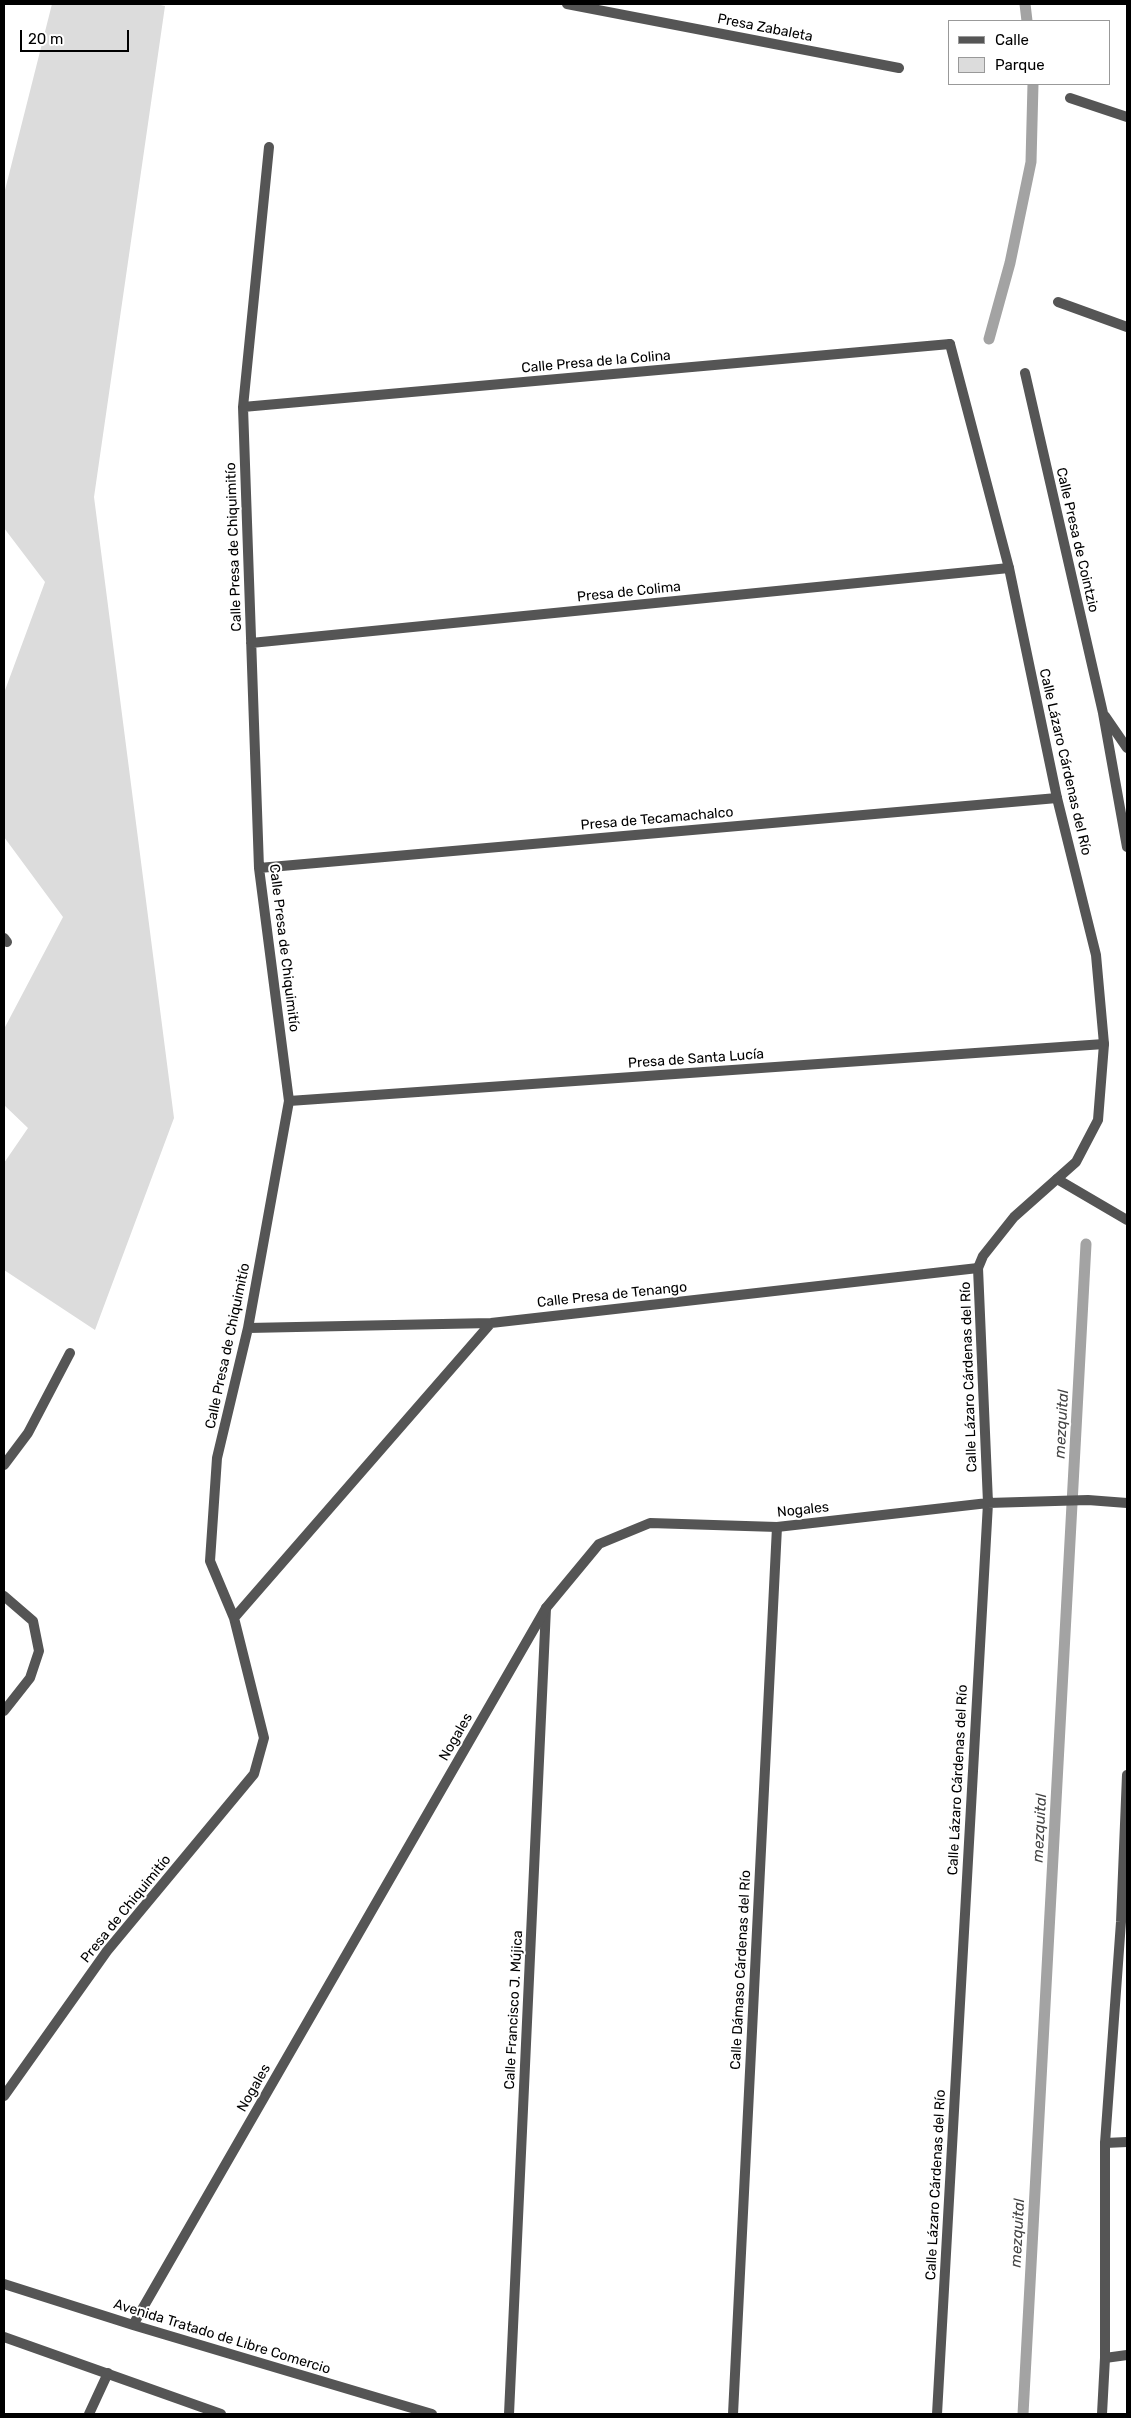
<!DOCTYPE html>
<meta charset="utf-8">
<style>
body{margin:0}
#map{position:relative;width:1131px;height:2418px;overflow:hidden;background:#fff;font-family:Rubik,sans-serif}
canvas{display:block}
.frame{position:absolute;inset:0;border:5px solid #000;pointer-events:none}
.legend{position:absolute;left:948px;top:20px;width:162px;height:65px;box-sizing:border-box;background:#fff;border:1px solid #999;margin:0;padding:6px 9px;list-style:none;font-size:15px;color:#000}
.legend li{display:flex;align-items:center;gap:10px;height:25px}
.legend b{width:25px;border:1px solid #999}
.scale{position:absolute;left:20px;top:30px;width:109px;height:22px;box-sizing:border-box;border:2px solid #000;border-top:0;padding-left:6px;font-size:15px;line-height:18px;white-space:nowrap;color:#000;-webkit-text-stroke:4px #fff;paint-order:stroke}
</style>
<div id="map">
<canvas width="1131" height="2418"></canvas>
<div class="frame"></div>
<ul class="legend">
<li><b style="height:6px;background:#555"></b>Calle</li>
<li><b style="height:14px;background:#dcdcdc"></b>Parque</li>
</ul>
<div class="scale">20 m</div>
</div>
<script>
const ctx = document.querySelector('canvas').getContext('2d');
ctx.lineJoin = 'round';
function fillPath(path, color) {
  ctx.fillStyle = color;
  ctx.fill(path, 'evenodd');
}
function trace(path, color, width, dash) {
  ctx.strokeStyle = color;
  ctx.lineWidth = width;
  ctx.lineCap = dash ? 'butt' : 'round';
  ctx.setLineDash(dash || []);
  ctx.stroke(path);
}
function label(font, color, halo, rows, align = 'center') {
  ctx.font = font + ' Rubik,sans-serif';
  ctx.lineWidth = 4;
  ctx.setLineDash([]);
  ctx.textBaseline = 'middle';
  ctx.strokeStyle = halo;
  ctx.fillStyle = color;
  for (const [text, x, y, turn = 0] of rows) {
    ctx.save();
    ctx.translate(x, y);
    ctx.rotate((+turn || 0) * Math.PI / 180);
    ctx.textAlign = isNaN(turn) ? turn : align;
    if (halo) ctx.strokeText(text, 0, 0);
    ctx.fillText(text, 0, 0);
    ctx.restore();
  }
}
const green = new Path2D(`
 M52,4H156L165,6L94,497L174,1118L95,1330L4,1270V1163L28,1128L4,1105V1029L63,917L4,837V693L45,582L4,528V194Z`);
const stream = new Path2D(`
 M1025,4L1027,21
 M989,339L1010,263L1031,162L1033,84
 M1023,2414L1086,1244`);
const minor = new Path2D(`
 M567,4L899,68
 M1070,98L1127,117
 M1025,373L1103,713L1127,847
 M243,407L950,344
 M251,643L1009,568
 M1105,716L1127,748
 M259,868L1057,798
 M4,938L7,942
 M289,1101L1104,1044
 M1057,1179L1127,1220
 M248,1328L491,1323L978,1268
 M4,1465L28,1433L70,1353
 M4,1596L33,1621L39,1651L30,1678L4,1711
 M234,1618L491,1323
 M4,2096L107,1951L254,1774L264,1738L234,1618L210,1561L217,1458L248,1328L289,1101L259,868L243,407L269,147
 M1105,2143L1127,2142
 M1105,2358L1127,2355
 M89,2414L108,2373
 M509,2414L546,1608
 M733,2414L777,1527`);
const tertiary = new Path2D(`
 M1058,302L1127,327
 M4,2284L133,2325L432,2414
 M133,2325L546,1608L599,1544L650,1523L777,1527L988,1503L1088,1500L1127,1503
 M4,2337L221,2414
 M937,2414L988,1503L978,1268L983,1256L1014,1217L1076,1162L1098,1120L1104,1044L1096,955L1057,798L1009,568L950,344
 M1102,2414L1105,2358V2143L1121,1922L1127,1775`);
const streetNames = [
 ["Presa Zabaleta",765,28,11],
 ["Calle Presa de la Colina",596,362,-5],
 ["Calle Presa de Cointzio",1077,540,77],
 ["Calle Presa de Chiquimitío",234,547,-92],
 ["Presa de Colima",629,592,-6],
 ["Calle Lázaro Cárdenas del Río",1065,762,77],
 ["Presa de Tecamachalco",657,819,-5],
 ["Calle Presa de Chiquimitío",284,948,83],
 ["Presa de Santa Lucía",696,1059,-4],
 ["Calle Presa de Tenango",612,1295,-6],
 ["Calle Presa de Chiquimitío",228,1346,-78],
 ["Calle Lázaro Cárdenas del Río",969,1377,-92],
 ["Nogales",803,1510,-6],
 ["Nogales",456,1737,-60],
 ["Calle Lázaro Cárdenas del Río",958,1780,-87],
 ["Presa de Chiquimitío",126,1909,-51],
 ["Calle Dámaso Cárdenas del Río",741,1970,-87],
 ["Calle Francisco J. Mújica",514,2010,-87],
 ["Nogales",254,2088,-60],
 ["Calle Lázaro Cárdenas del Río",936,2185,-87],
 ["Avenida Tratado de Libre Comercio",222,2337,17]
];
const waterNames = [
 ["mezquital",1062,1424,-87],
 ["mezquital",1040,1828,-87],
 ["mezquital",1018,2233,-87]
];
fillPath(green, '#dcdcdc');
trace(stream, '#a3a3a3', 11);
trace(minor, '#555', 10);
trace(tertiary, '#555', 10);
label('14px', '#000', '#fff', streetNames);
label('italic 15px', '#444', '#fff', waterNames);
</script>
